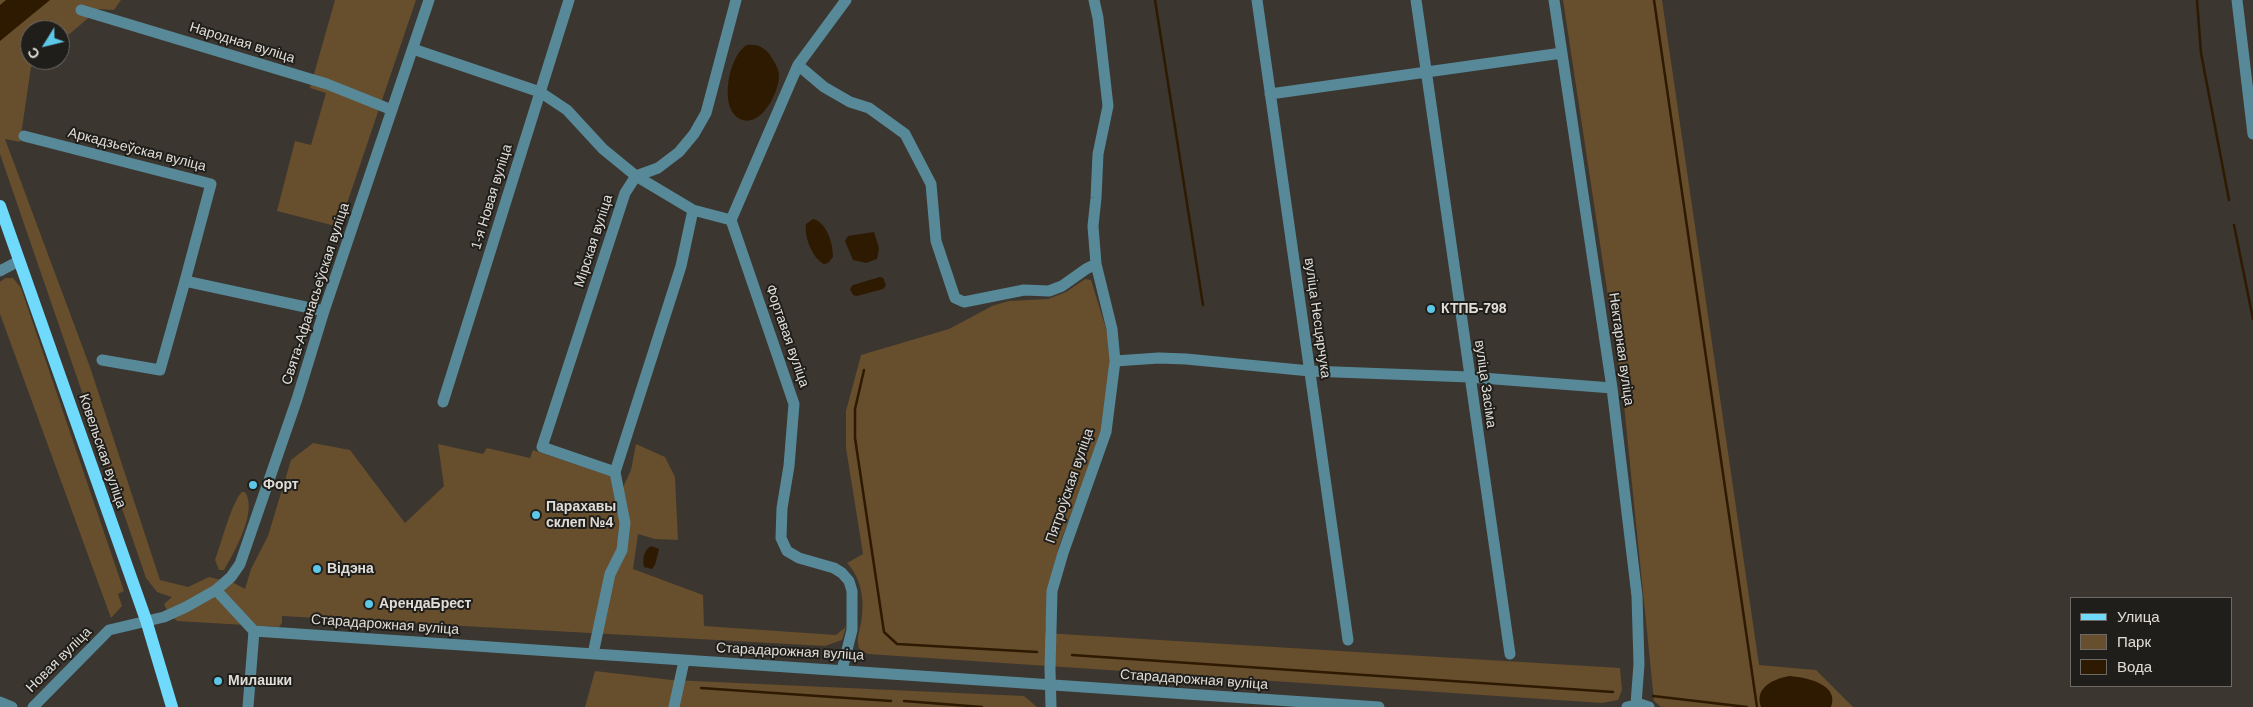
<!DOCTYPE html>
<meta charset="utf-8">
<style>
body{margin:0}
#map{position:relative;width:2253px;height:707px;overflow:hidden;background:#3b362f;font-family:Helvetica,sans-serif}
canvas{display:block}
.legend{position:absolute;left:2070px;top:597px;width:162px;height:90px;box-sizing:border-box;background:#201e1a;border:1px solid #6d6a66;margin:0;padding:6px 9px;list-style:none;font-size:15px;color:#e0ddd8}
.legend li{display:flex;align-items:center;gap:10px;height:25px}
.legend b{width:25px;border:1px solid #6d6a66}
.north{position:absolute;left:20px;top:20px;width:50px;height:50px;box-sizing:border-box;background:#201e1a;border:1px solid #6d6a66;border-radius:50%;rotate:234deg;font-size:14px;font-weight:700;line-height:20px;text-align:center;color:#e0ddd8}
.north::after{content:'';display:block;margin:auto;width:18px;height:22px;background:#5cc7e7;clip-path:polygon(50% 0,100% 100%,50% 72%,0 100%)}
</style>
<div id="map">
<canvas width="2253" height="707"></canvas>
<ul class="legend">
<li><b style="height:6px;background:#6fdafb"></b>Улица</li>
<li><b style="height:14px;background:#674e2d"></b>Парк</li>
<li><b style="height:14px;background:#2e1a00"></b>Вода</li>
</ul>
<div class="north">С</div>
</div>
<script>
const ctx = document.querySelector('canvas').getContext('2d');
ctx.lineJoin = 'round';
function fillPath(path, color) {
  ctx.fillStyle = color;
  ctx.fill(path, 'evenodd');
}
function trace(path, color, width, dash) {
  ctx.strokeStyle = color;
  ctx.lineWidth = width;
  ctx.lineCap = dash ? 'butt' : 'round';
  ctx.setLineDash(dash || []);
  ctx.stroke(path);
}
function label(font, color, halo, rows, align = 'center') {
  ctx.font = font + ' Helvetica,sans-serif';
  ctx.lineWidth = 4;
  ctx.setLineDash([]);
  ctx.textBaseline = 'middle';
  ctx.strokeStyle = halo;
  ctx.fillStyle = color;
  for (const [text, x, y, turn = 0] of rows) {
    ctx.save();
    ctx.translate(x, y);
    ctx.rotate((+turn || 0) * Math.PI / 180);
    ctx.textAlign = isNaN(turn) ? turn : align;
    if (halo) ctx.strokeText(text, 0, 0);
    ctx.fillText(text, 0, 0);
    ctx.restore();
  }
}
const green = new Path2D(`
 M0,0H121L114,10L99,9L60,42V30H30V60H39L31,67L20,142L5,139L90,367L160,580L188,587L209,577L234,583L245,589L251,569L268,536L291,460L313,443L350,450L405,523L444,486L438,444L483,454L487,448L530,458L533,450L610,476L623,487L631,470L636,444L665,457L675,477L678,540L655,539L638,534L633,569L703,595L704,626L836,635L846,627L842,640L825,646L282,616V623L279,627L177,621L169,614L164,604L172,597L157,592L146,578L0,154Z
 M335,0H416L339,227L277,211L295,141L311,145L326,93L310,88Z
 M1563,0H1662L1759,665L1816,670L1853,707H1661L1654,701L1623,395Z
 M5,278H13L21,288L124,591L118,594L122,606L111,618L0,314V282Z
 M1085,279L1091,280L1108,335L1110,381L1104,426L1059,546L1049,586L1045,633L1620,668L1622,690L1618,700L1602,703L868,654C862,651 858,650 858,643C857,637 860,629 861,623C865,602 862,579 847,563L863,554L846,448V411L861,355L949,329L992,306L1009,301L1048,299L1066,292Z
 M242,492H245C258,511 234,553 224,570H219L215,560C221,544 232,501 242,492Z
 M595,671L672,680L1024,696L1037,707H585Z`);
const water = new Path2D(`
 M6,0H50L0,41V5Z
 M747,45C757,44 764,47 770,55C774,62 779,68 779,76C779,92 761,129 740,119C718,108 729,55 747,45Z
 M813,219C827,222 833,244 833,257L828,263L824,264C812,258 804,236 806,224Z
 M874,232L879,248L877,259L866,263L853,260L845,241L848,236Z
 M880,277L883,278L886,285L883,289L857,296L853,295L850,289L853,285Z
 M651,546L659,549L655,565L652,569L644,567C642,559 644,550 651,546Z
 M1789,676C1805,677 1840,684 1831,707H1761C1754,688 1773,679 1789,676Z`);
const stream = new Path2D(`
 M1155,0L1203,305
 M1654,0L1757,707
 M2197,0L2201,53L2229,200
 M2234,225L2253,319
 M864,370L855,409V438L884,632L897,644L1037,652
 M1072,655L1613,692
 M701,688L891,701
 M1653,696L1747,707
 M904,701L982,707`);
const minor = new Path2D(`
 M1257,0L1348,640
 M1416,0L1510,654
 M1554,0L1612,388L1637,596L1639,664L1636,704
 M2237,0L2253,134
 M81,10L327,84L392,110
 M413,49L540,92L567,110L603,149L636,176L693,210L731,220
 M798,65L824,87L850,102L869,108L905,134L931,184L936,241L955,298L964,302L1024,290L1049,291L1062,286L1086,269L1096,264
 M1270,94L1562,53
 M24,136L211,184L185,281L324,311
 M0,271L19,261
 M102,360L160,370L185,281
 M1115,361L1159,358L1186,359L1310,371L1469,377L1612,388
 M443,402L569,0
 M615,472L542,447L625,193L636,176L658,168L679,152L694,134L706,113L736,0
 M216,590L254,631L1379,707
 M593,654L610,574L622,550L625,523L615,472L681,266L693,210
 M842,670L852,630V591L849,581L842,573L834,568L799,558L787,551L781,538L782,508L789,466L794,404L731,220L798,65L846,0
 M0,702L12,707
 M33,707L109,630L164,617L186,607L216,590L231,577L240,564L297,399L324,311L429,0
 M248,707L254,631
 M674,707L684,661
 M1051,707L1050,669L1052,591L1063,553L1106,432L1115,361L1112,329L1096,264L1093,226L1096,198L1098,154L1108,106L1098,18L1094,0
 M1627,707L1640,704L1649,707`);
const major = new Path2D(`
 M0,206L146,620L172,707`);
const markers = [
 [1431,309,5,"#5cc7e7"],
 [253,485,5,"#5cc7e7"],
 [536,515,5,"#5cc7e7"],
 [317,569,5,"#5cc7e7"],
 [369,604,5,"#5cc7e7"],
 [218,681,5,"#5cc7e7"]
];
const streetNames = [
 ["Народная вуліца",242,43,17],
 ["Аркадзьеўская вуліца",137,150,14],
 ["1-я Новая вуліца",492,197,-73],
 ["Мірская вуліца",594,241,-72],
 ["Свята-Афанасьеўская вуліца",316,294,-72],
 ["вуліца Несцярчука",1317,318,82],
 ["Фортавая вуліца",787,336,71],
 ["Нектарная вуліца",1621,349,82],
 ["вуліца Засіма",1485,384,82],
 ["Ковельская вуліца",102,451,71],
 ["Пятроўская вуліца",1070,486,-71],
 ["Старадарожная вуліца",385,625,4],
 ["Старадарожная вуліца",790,652,3],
 ["Новая вуліца",59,660,-45],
 ["Старадарожная вуліца",1194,680,4]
];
const poiNames = [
 ["КТПБ-798",1441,309],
 ["Форт",263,485],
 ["Парахавы",546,507],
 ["склеп №4",546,523],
 ["Відэна",327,569],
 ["АрендаБрест",379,604],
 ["Милашки",228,681]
];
fillPath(green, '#674e2d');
fillPath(water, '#2e1a00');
trace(stream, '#2e1a00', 2.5);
trace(minor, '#588999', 11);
trace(major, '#6fdafb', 12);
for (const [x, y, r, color] of markers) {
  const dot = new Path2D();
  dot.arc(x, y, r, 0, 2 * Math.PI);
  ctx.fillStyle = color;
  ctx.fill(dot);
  trace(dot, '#201e1a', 2);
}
label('14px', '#e0ddd8', '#201e1a', streetNames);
label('bold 14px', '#e0ddd8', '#201e1a', poiNames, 'left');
</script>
